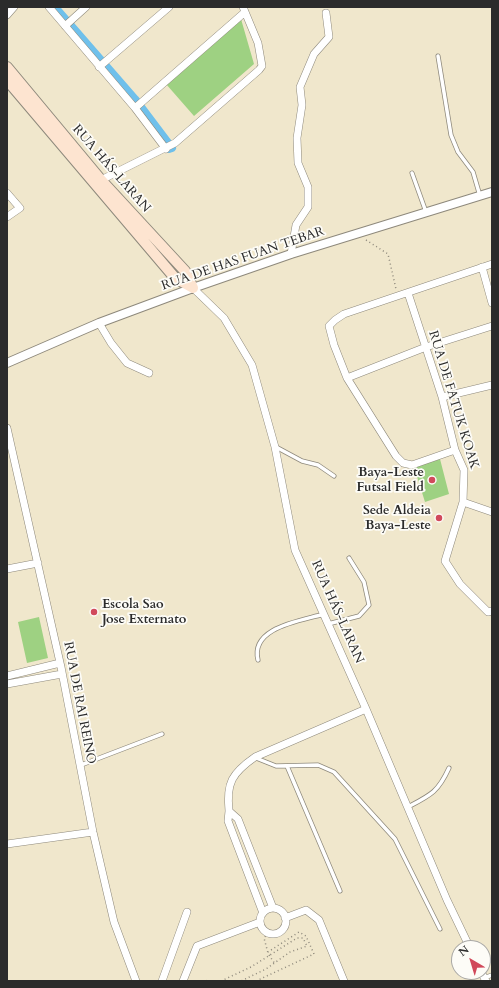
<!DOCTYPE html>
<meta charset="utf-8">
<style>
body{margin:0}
#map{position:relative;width:499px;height:988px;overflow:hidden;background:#f0e7cc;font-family:Cardo,serif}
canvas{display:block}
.frame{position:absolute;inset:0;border:8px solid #2b2b2b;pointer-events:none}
.north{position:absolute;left:451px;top:940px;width:40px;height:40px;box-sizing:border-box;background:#fdfcf7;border:1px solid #a9a8a5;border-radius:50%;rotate:322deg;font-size:11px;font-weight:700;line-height:16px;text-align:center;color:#2b2b2b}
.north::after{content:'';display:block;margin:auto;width:14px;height:18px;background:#d1495b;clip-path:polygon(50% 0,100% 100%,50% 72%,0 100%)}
</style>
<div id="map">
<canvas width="499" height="988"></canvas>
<div class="frame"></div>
<div class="north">N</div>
</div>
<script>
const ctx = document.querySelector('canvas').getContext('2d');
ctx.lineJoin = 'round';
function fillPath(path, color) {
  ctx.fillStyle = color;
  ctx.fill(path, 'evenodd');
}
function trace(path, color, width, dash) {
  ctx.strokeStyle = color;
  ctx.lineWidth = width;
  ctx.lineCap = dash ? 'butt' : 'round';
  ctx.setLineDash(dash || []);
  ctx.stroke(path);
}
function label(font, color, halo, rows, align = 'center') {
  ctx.font = font + ' Cardo,serif';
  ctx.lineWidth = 3.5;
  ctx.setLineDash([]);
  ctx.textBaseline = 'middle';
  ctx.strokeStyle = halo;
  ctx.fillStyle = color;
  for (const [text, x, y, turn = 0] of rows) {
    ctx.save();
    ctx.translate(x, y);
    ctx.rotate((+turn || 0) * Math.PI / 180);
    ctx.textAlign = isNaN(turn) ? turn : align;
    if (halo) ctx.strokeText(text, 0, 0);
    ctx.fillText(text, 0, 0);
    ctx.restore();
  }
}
const green = new Path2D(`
 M241,19L254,64L194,116L166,84Z
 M440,459L449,494L425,502L414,467Z
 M39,617L48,658L27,663L18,622Z`);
const canal = new Path2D(`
 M55,7L135,99L172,148L169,149`);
const path = new Path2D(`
 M366,240L388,254L396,289
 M268,933L264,938L268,953
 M207,981L209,978
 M221,981L251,967L297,938H303L307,946L290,952L266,969L241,981
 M256,981L314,954L306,936L299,932L268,952`);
const service = new Path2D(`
 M438,56L451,135L458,152L473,172L480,196
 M412,173L426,212
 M276,447L302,461L318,465L334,476
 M328,624L359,616L369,605L364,582L349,558
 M258,660C250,627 301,621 324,614
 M256,758L276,766L318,765L334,772L395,839L440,929
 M81,765L162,734
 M287,766L340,891
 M408,807C431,795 438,792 449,768
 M484,978L492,975`);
const minor = new Path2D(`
 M49,7L135,108L166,149
 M7,15L14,7
 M65,26L86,7
 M99,67L169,7
 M135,108L245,12
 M97,182L175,143L259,70L262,66L258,43L243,7
 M7,193L20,208L7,217
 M291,254L296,225L308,207V187L298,163L297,138L302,105L300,87L314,54L329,37L326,13
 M482,267L492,303
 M193,288L224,318L252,365L275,447L295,550L366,709L447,900L470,948
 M408,293L442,397L455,450L464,470L463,502L445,561L460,584L488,612L492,611
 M99,323L111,343L127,363L149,373
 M347,378L426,347L492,326
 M442,397L492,385
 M7,428L61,667L93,832L114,922L136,981
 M455,450L412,465L403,463L396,456L347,378L334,345L329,326L335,320L344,314L492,264
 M463,502L492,512
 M7,569L38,563
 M7,676L60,663
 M7,684L62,674
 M229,811C226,783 232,773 255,757L366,709
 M7,844L93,832
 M260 921a13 13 0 1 1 26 0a13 13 0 1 1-26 0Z
 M263,913L228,821L229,811L238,819L273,908
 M285,918L306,910L319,920L344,981
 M481,972L486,981
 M162,981L187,912
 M183,981L197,946L260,922`);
const tertiary = new Path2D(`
 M7,363L99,323L193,288L291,254L492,192`);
const secondary = new Path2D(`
 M7,67L101,180L185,271L193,288
 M7,80L175,278L193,288`);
const pathBridge = new Path2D(`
 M269,955L275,964`);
const markers = [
 [432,480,4,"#d1495b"],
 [439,518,4,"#d1495b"],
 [94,612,4,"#d1495b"]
];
const streetNames = [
 ["RUA HÁS-LARAN",111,169,49],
 ["RUA DE HAS FUAN TEBAR",243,259,-19],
 ["RUA DE FATUK KOAK",453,400,73],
 ["RUA HÁS-LARAN",337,612,66],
 ["RUA DE RAI REINO",79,703,79]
];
const poiNames = [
 ["Baya-Leste",424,473],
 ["Futsal Field",424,488],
 ["Sede Aldeia",431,511],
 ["Baya-Leste",431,526],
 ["Escola Sao",102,605,"left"],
 ["Jose Externato",102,620,"left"]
];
fillPath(green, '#9ed182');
trace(canal, '#6fc0eb', 8);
trace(service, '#8e897c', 5);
trace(minor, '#8e897c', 8);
trace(tertiary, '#8e897c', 10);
trace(secondary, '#8e897c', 12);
trace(path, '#8e897c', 1.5, [1, 3]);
trace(service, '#fff', 3.5);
trace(minor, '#fff', 7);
trace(tertiary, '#fff', 8);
trace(secondary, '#fde4d0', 10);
trace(pathBridge, '#8e897c', 1.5, [1, 3]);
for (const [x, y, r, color] of markers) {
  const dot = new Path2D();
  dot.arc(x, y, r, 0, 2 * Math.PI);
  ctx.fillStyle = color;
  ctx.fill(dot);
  trace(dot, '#fdfcf7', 1.5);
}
label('13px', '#2b2b2b', '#fdfcf7', streetNames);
label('bold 13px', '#2b2b2b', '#fdfcf7', poiNames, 'right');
</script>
